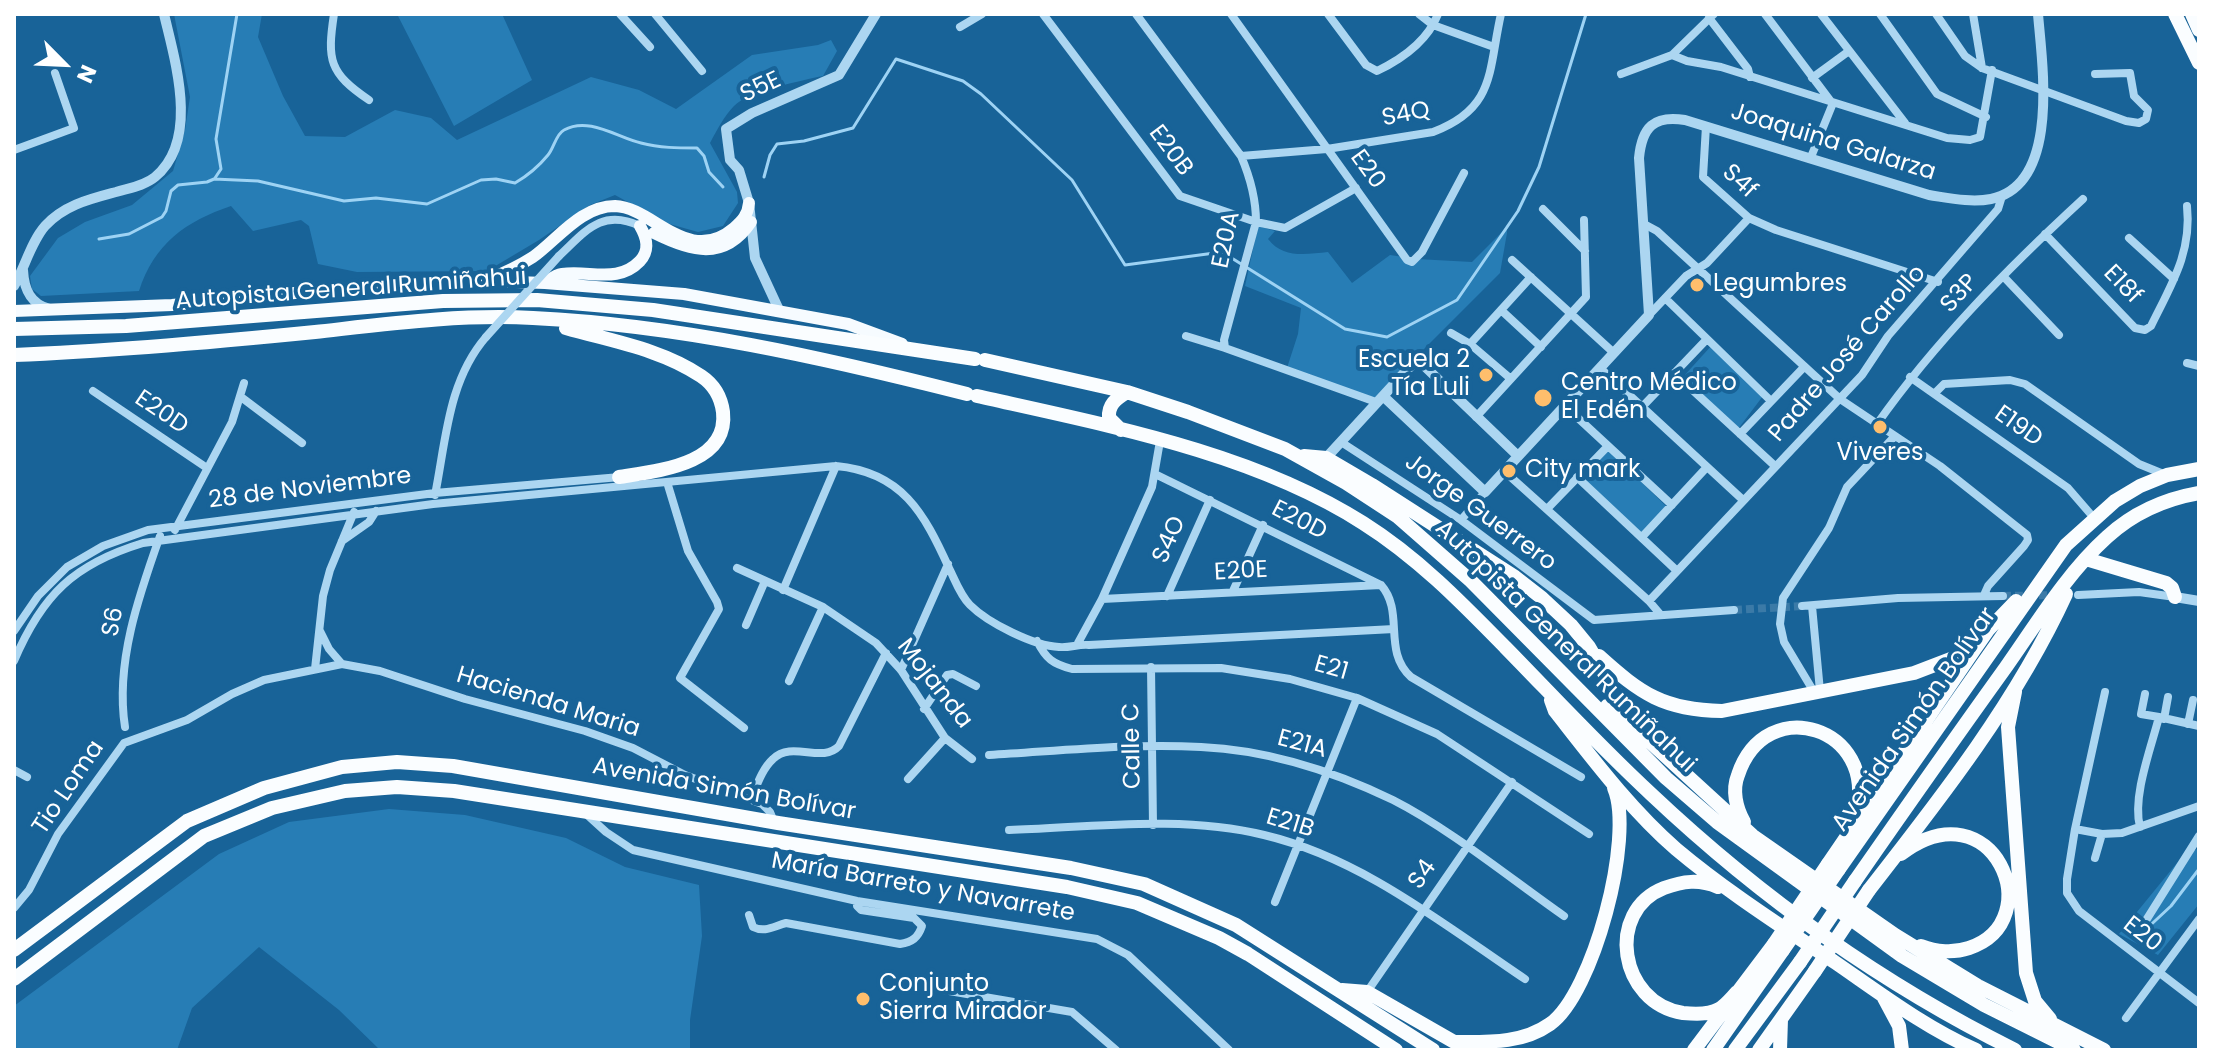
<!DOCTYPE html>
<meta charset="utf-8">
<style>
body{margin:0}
#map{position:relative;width:2213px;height:1064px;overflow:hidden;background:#186398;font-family:Poppins,sans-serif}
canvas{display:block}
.frame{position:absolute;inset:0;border:16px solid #fff;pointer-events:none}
.north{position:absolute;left:24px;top:24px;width:80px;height:80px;-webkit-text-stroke:6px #186398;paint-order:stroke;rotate:114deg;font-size:22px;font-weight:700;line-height:32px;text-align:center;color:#fff}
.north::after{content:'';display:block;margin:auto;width:28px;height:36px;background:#fff;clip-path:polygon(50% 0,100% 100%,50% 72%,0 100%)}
</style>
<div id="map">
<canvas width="2213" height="1064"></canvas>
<div class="frame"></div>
<div class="north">N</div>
</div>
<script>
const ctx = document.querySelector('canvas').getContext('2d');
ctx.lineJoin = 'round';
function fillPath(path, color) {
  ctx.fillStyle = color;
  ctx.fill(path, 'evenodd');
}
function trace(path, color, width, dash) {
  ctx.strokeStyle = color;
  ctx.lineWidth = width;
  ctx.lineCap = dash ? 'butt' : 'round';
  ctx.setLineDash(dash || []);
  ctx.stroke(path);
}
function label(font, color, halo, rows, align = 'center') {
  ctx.font = font + ' Poppins,sans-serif';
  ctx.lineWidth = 8;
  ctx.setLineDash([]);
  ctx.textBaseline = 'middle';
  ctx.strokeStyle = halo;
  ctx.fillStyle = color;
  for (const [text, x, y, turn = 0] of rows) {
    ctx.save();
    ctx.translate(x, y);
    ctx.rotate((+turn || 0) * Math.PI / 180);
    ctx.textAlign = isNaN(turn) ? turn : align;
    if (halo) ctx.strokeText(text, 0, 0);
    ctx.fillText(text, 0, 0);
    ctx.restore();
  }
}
const green = new Path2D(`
 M174,14H262L258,37L283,96L305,136L345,137L395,110L431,118L457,140L591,77L639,90L676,109L752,55L818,45L831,40L837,51L823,76C803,80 747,92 734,106C724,116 717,130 710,143L737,192L738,203L723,226L698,232L666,223L615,195L590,205L539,240L487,271L357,272L318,264L309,226L301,220L253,231L231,206C186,221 154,244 139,291L41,296L32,289L30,276L58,238L85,222L132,205L173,171L185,130L190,97Z
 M397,14H502L532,80L454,126Z
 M1258,226L1275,231L1268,239C1283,259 1307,254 1328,252L1352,283L1390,255L1417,259L1472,262L1507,227V233L1500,273L1420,353L1376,402L1286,371L1298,334L1301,308L1245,286Z
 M1712,345L1766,392L1738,429L1683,377Z
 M1608,450L1668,508L1642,533L1579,479Z
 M389,809L465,815L566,838L625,867L699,885L702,936L690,1020V1050H380L339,1010L259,947L192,1008L177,1050H14V1006L219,854L289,822Z
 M2199,848V904L2158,955L2119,934L2181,858Z`);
const stream = new Path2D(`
 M764,177L770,155L777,144L804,141L853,128L896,59L963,81L981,94L1072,180L1125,265L1222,252L1345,329L1387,337L1457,300L1518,211L1539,167L1586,14
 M215,178L221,169L216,139L237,14
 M99,239L129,234L162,217L166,211L171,191L178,185L207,182L214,179L258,181L344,201L376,198L427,204L481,180L496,179L515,183C527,176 539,166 548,155C554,148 556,134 564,130C589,116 618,138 641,143C660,148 678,148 697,148L704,156L709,172L723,187
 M2142,933L2171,906L2199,869`);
const minorTunnel = new Path2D(`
 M2003,596L2058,595
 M1734,610L1802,606`);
const minor = new Path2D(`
 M334,14C327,60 329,73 369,100
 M620,14L650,47
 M655,14L702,71
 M1043,14L1180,196L1256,222L1285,228L1356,188
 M1136,14L1241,156C1250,177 1256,199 1256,222L1224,340L1225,348L1376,402
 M1231,14L1407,260L1412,262L1422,252L1464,173
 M1328,14L1366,65L1377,71C1402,59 1428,40 1438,14
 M1419,14L1433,25L1494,47
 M1765,14L1832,103
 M1821,14L1905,123
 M1880,14L1937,94L1986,117
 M1936,14L1965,56L1982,68L2126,121L2139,123L2146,119L2148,110L2134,96L2130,73L2095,74
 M1973,14L1982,68
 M1709,18L1748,69L1750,77
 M960,27L982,14
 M1672,55L1687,61L1721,67L1947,138L1970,140L1980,137L1992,70
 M1621,74L1672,55L1714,14
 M1812,78L1849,51
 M1706,126L1703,177L1749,218L1776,230L1938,282
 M14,150L74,128L55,73
 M1241,156L1327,149L1433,132C1496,108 1488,71 1501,14
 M1811,157L1833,103
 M1543,209L1585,251
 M1644,224L1657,231L1840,399L1940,466L2027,535L2028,540L2024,546L1988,586L1984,595
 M2045,234L2135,328L2145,330L2151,326C2171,285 2192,253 2187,206
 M2129,238L2174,279
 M559,256C585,232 601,208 640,226
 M1512,260L1614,353
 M2003,276L2059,335
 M1665,298L1771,401
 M1501,310L1541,347
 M1649,315L1686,276L1707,263L1749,218
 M1451,333L1470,344L1511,379
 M1186,336L1225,348
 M1470,344L1531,277
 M2187,363L2199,366
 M1600,368L1743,500
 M1674,373L1775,466
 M1910,377L2068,488L2094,518
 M93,391L207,468
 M1935,393L1944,384L2010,380L2025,384L2139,464L2166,475
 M241,397L302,443
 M1565,406L1672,505
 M1642,407L1707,339
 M1476,417L1586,297L1584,220
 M1877,424C1935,342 2008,268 2083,199
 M1740,434L1804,367
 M1341,442L1461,520L1594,620L1734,610
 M1504,471L1649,601L1660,614
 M1155,474L1381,585C1405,612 1382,651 1411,677L1581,777
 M1577,477L1676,570
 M667,482L688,551L717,602L719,609L680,678L744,728
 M435,495C446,440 448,381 486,337
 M1547,509L1607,447
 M1461,520L1485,492
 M175,530L232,422L244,383
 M1642,537L1707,467
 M342,541L369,522L376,511
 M737,568L823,607L876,643L901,670L945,738L972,759
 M783,590L836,466
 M1233,591L1263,525
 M2078,595L2139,592L2175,597
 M1167,596L1210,500
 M1102,599L1381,585
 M1649,601L1862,375L1888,336L1998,209L2002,196
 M1802,606L1898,598L2003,596
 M1812,606L1820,691
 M746,625L765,581
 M14,631L38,596L67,567L103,546L148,530L435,493L620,477
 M320,631L329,649L342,664
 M1037,641C1046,659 1053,664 1072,669L1221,668L1290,679L1357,698L1437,734L1589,834
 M1078,643L1102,599L1152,487L1160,441
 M14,661C42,595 74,564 143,543L433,504L836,466C902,472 924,513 949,568C955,580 960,595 970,605C988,623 1034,646 1059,647C1070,648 1078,644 1089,645L1394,629
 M1151,667L1153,825
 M315,669L323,596L330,570L354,512
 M901,670L948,564
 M789,681L823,607
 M1814,692L1784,642L1780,624L1783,598L1829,528L1847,487L1894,437
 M2105,692L2075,829L2067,879V893L2079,911L2199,1003
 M2145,694L2141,714L2159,717
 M924,709L947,675L953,674L976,686
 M2164,719L2168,697
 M2188,724L2193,700
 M125,727C115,663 139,595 160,536
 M989,755C1059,751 1131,743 1201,747C1268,750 1333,771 1393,800C1450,829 1511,879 1564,916
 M14,770L27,777
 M908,779L945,738
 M751,799C757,785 762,769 773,759C792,740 822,764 839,746L886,653
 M584,812L606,832L633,850L857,901L1097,939L1128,955L1229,1050
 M2140,827C2132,797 2151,748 2159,717L2199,726
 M2075,829L2102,834L2122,833L2199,806
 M1009,830C1092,827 1183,815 1264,835C1361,858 1443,924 1525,979
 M2095,858L2102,834
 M1275,902L1357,698
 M14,908L29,890L58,834L124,743L187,720L232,694L264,680L342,664L380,671L465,699L585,731L633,748L685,775L762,804L770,812L774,822
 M749,915L753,927C765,933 774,926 786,923L900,944C912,942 918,938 922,926L914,918L861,910L857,906V901
 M2145,922L2199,836
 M926,987L1072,1012L1116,1050
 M1367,992L1512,782
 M2126,1018L2199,919`);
const tertiary = new Path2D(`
 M23,270C24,289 30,304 50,309
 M14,286C25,267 31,242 45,226C64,205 90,199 116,192C129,188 144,186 155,177C200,140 175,61 164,14
 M780,312L755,258L749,203L739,170L730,160L726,129L752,113L839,75L876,14
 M1383,396L1485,492L1649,315L1639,158C1642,127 1654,115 1685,120L1929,195C1949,198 1971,203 1991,199C2061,185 2042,63 2038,14
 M1326,458L1417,359L1518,456
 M2175,597L2199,601`);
const primary = new Path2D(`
 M654,233C690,251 724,262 751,222
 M489,279C504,273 519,266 533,257C558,239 581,206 615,206C653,207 688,267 734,228C742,221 748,215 749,203
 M545,283C551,279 555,275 562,274C590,270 618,284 640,261C650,250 647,238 640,226
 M14,311L172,305L356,287L486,281L545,283L684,294L848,324L902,344`);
const trunk = new Path2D(`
 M2175,14L2199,63
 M2192,14L2199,30
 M566,328C611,341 661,349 701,376C713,384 721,397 723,412C729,465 656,471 619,477
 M14,329L126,326L443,301L537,300L653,310L975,359
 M14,355C115,351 215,342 315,332C387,324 460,314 533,318C679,325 825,358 967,394
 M985,360L1127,392L1188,412L1285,449L1346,483L1398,517L1471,581L1666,778L1717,822L1902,956L1984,1005L2074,1050
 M977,396C1105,425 1252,452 1363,523C1417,557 1460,601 1505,647C1553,696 1600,747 1651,794C1758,895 1882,984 2015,1050
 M1121,430L1109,418C1108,404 1116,399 1127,392
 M1304,456L1326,458L1372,485L1515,577L1542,598L1571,625L1589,647L1633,723
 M2086,559L2166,583L2172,588L2175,597
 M1599,656C1641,694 1664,710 1722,711L1914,673L1974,650
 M2015,692L2008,727L2026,973L2035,1001L2050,1019
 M1551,700L1555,711C1592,758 1630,809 1676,849C1726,891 1781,926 1836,963C1881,994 1926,1028 1976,1050
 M1607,706L1636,729L1753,836L1895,935L1978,986L2104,1050
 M1744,822C1736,808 1732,790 1738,775C1766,691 1879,728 1856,813
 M1901,854C1993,784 2051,921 1969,948C1954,953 1936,952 1921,946
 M1828,864L1974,650L1988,630L2016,601
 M1839,869L2066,545L2115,501L2140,486L2167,475L2199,469
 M1855,881C1905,809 1955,738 2006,667C2037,623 2067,573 2107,537C2133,513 2165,499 2199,493
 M1718,887C1699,879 1683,881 1664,888C1605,911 1619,1003 1683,1013C1694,1014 1709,1015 1719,1009C1726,1005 1732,997 1737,992
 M1869,890C1941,798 2017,701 2066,594
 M14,950L187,821L264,788L342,767L397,762L453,766L778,823L1071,868L1144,884L1236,925L1433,1050
 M14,979L204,836L272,808L345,791L397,787L454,791L1067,887L1137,903L1219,938L1248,954L1396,1050
 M1342,990L1367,992L1463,1047
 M1884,998L1899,1026L1902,1050
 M1455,1042C1487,1042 1522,1044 1550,1024C1593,994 1635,836 1614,788
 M1694,1050L1774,944
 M1713,1050L1783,950
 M1735,1050L1800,962
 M1759,1050L1815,971
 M1780,1050L1781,1019`);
const minorBridge = new Path2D(`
 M486,337L559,256`);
const trunkBridge = new Path2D(`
 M1774,944L1828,864
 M1783,950L1839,869
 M1800,962L1855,881
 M1815,971L1869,890`);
const markers = [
 [1697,285,8,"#ffbe6c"],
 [1486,375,8,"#ffbe6c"],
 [1543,398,10,"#ffbe6c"],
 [1880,427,8,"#ffbe6c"],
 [1509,471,8,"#ffbe6c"],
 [863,999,8,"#ffbe6c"]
];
const streetNames = [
 ["S5E",761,88,-25],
 ["S4Q",1406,115,-11],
 ["Joaquina Galarza",1833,143,17],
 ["E20B",1170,151,53],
 ["E20",1367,170,54],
 ["S4f",1739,182,43],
 ["E20A",1227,240,-78],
 ["E18f",2122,285,46],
 ["Autopista General Rumiñahui",351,290,-4],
 ["S3P",1960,294,-48],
 ["Padre José Carollo",1848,354,-49],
 ["E20D",161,413,34],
 ["E19D",2018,427,35],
 ["28 de Noviembre",310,489,-7],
 ["Jorge Guerrero",1480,513,36],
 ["E20D",1299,521,27],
 ["S4O",1170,540,-66],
 ["E20E",1241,572,-3],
 ["S6",114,622,-79],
 ["Autopista General Rumiñahui",1565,647,44],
 ["E21",1331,669,16],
 ["Mojanda",934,684,52],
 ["Hacienda Maria",548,703,17],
 ["Avenida Simón Bolívar",1915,720,-55],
 ["E21A",1302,745,15],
 ["Calle C",1133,746,-91],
 ["Tio Loma",69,788,-56],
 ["Avenida Simón Bolívar",724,790,10],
 ["E21B",1290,824,17],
 ["S4",1423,875,-55],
 ["María Barreto y Navarrete",923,888,10],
 ["E20",2142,935,38]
];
const poiNames = [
 ["Legumbres",1713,285],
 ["Escuela 2",1470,361,"right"],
 ["Tía Luli",1470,389,"right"],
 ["Centro Médico",1561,384],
 ["El Edén",1561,412],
 ["Viveres",1880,454,"center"],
 ["City mark",1525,471],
 ["Conjunto",879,985],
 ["Sierra Mirador",879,1013]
];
fillPath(green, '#277db5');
trace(stream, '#9ed3f4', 3);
trace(minorTunnel, '#3b7aa7', 8, [8, 4]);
trace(minor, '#acd6f1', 8);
trace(tertiary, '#acd6f1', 10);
trace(primary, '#f6fbff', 12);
trace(trunk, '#fafdff', 14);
trace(minorBridge, '#acd6f1', 8);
trace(trunkBridge, '#fafdff', 14);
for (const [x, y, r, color] of markers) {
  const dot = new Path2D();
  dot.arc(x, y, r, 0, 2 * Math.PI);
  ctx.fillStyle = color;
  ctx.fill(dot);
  trace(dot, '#186398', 3);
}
label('24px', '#fff', '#186398', streetNames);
label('24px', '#fff', '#186398', poiNames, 'left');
</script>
